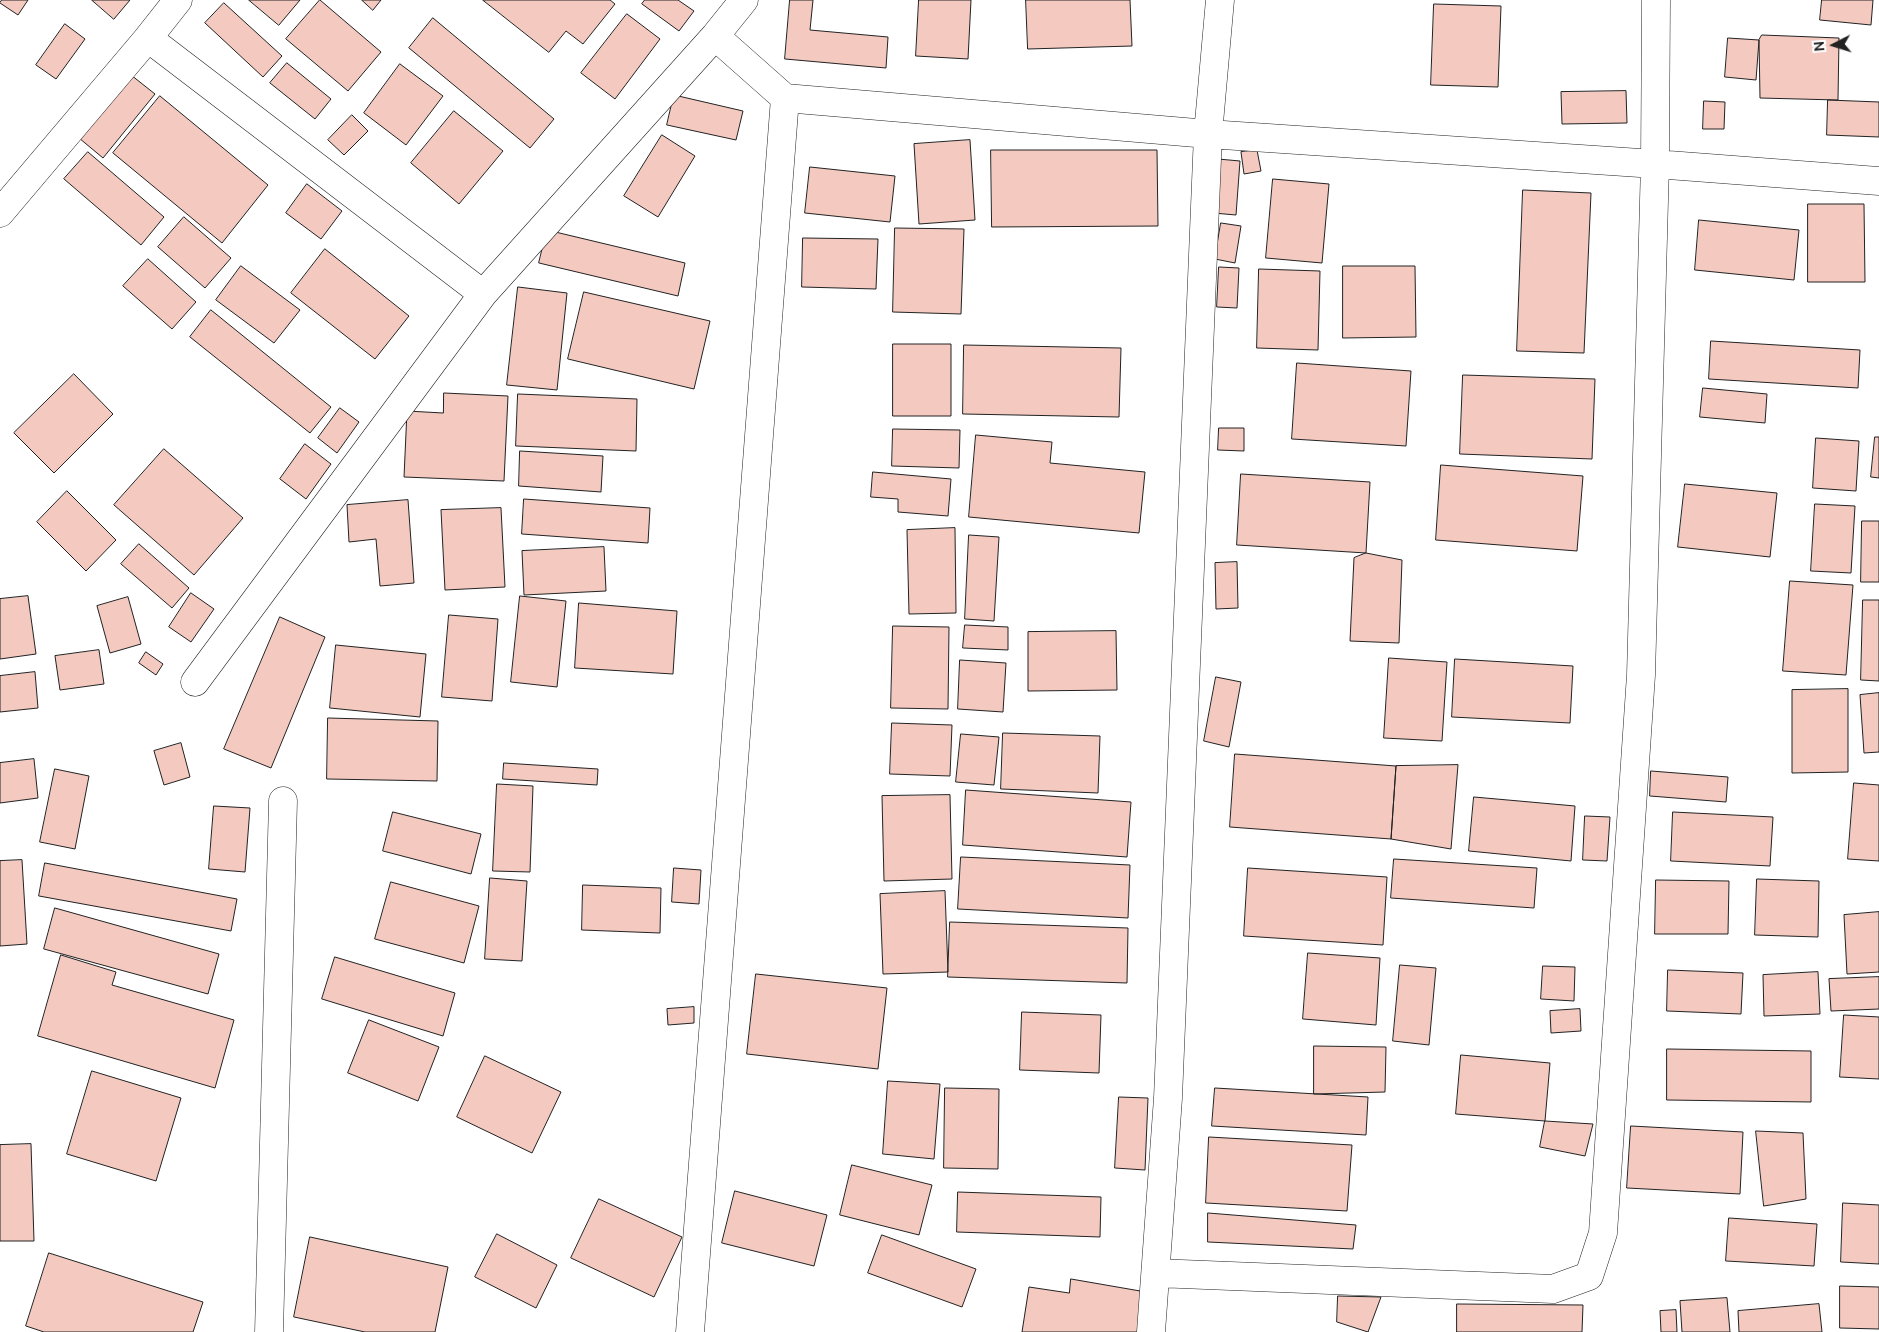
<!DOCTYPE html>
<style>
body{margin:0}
#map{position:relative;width:1879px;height:1332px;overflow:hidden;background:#fff;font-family:Ubuntu,sans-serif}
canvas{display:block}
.north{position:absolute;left:1809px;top:20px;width:50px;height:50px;-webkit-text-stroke:4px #fff;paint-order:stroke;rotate:265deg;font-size:14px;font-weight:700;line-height:20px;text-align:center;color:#222}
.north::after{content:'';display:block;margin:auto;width:18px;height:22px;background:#222;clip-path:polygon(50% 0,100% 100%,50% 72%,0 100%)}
</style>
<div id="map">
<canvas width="1879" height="1332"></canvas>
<div class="north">N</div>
</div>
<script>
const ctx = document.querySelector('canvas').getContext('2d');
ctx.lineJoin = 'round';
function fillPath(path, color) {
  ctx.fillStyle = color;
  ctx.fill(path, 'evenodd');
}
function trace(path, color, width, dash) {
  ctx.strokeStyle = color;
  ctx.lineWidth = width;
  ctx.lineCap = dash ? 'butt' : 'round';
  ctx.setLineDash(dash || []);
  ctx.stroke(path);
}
const building = new Path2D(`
 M2,0H28L18,15L0,3Z
 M92,0H130L114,19Z
 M249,0H300L279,25Z
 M320,0L381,52L348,91L286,39Z
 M362,0H381L373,10Z
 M483,0H610L615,4L583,44L566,31L549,52Z
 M645,0H678L694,11L679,31L642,4Z
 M790,0H813L810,30L888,37L886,68L785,59Z
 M919,0H971L968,59L916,56Z
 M1026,0H1130L1132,46L1028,49Z
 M1822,0H1873L1871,25L1820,20Z
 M224,3L282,56L263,77L205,23Z
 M1434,4L1501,6L1498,87L1431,85Z
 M627,14L660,39L615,99L581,73Z
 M433,18L554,119L530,148L409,48Z
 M65,24L85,39L56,79L36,65Z
 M1762,35L1839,38L1838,100L1760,98L1759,40Z
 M1728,38L1759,40L1756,80L1725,77Z
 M287,63L331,99L315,119L270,83Z
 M400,64L443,96L406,145L364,113Z
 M131,75L155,94L103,158L79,138Z
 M1626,91L1627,123L1562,124L1561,92Z
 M674,95L743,111L736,140L667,125Z
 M160,96L268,185L222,243L113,153Z
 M1828,100L1879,102V137L1827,135Z
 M1704,101L1725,102L1724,129H1703Z
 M454,111L503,151L459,204L411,163Z
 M352,115L368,131L344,155L328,140Z
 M662,135L695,156L658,217L624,196Z
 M970,140L975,220L919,224L914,144Z
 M991,150H1157L1158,226L992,227Z
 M1257,150L1261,171L1244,174L1241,152Z
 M88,152L164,217L141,245L64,179Z
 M1218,159L1240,161L1236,215L1213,213Z
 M810,167L895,176L890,222L805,213Z
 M1273,179L1329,184L1322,263L1266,258Z
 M307,184L342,211L321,239L286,213Z
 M1523,190L1591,193L1584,353L1517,351Z
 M1808,204H1864L1865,282H1808Z
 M184,217L231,258L205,288L158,247Z
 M1699,220L1799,230L1794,280L1695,270Z
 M1221,223L1241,226L1235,263L1215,259Z
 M895,228L964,229L961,314L893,312Z
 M547,230L685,263L678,296L539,263Z
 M803,238L878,239L876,289L802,287Z
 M325,249L409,316L375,359L291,293Z
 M148,259L196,302L172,329L123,286Z
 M241,266L300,310L274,343L216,300Z
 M1343,266H1415L1416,337L1343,338Z
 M1219,267L1239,268L1237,308L1217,307Z
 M1259,269L1320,271L1318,350L1257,348Z
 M518,287L567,293L557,390L507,385Z
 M584,292L710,321L694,389L568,359Z
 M211,310L331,407L310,433L190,337Z
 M1711,341L1860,350L1858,388L1709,379Z
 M893,344H951V416H893Z
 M964,345L1121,348L1119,417L963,414Z
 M1297,363L1411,371L1406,446L1292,439Z
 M74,374L113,414L54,473L14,433Z
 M1463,375L1595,379L1592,459L1460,454Z
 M1703,388L1767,394L1765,423L1700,417Z
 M444,393L508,396L504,481L404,477L407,411L443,413Z
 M518,394L637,399L636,451L516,446Z
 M340,408L359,422L337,453L318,438Z
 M1219,428H1244V451L1218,450Z
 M893,429L960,430L959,468L892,466Z
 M976,435L1052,442L1050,463L1145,472L1139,533L969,517Z
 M1875,437H1879V478L1871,477Z
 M1816,438L1859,441L1856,491L1813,488Z
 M305,444L331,464L306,499L280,479Z
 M164,449L243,518L194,575L114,505Z
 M520,451L603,456L601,492L519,486Z
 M1441,465L1583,476L1577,551L1436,540Z
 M873,472L951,479L948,516L898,512V499L871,497Z
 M1241,474L1370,482L1366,553L1237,545Z
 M1685,484L1777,493L1770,557L1678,547Z
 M67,491L116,540L86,571L37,522Z
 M524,499L650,508L648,543L522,534Z
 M408,500L414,583L380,586L376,539L349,542L347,505Z
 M1815,504L1855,506L1851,573L1811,571Z
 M501,508L505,587L445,590L441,510Z
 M1862,521H1879V582H1861Z
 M955,528L956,613L909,614L907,530Z
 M969,535L999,537L994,621L965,619Z
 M139,544L189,588L172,608L121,564Z
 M604,547L606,591L524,595L522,551Z
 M1366,553L1402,560L1399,643L1350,641L1354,558Z
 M1237,562L1238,608L1216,609L1215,563Z
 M1790,581L1853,585L1846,675L1783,671Z
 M191,593L214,609L191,642L169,627Z
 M28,596L36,654L0,659V599Z
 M520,596L566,601L557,687L511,682Z
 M128,597L141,644L110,653L97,606Z
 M1863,600H1879V681L1861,680Z
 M579,603L677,611L673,674L575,668Z
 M449,615L498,619L492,701L442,697Z
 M280,617L325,637L271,768L224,749Z
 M965,625L1008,627V650L963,648Z
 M893,626L949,627L948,709L891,708Z
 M1116,631L1117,690L1028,691V632Z
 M336,645L426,654L420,717L330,708Z
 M99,650L104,684L60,690L55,656Z
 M146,652L163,664L156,675L139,663Z
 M1389,658L1447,662L1442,741L1384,738Z
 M1455,659L1573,666L1570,723L1452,717Z
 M960,660L1006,663L1003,712L958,709Z
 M35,672L38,708L0,712V676Z
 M1216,677L1241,682L1229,747L1204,741Z
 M1848,689V772L1792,773V690Z
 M1879,693V752L1864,753L1860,695Z
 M328,718L438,721L437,781L327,779Z
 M892,723L952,725L950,776L890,774Z
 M1003,733L1100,736L1098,793L1001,789Z
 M961,734L999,737L994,785L956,782Z
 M181,743L190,777L164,785L154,751Z
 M1235,754L1396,766L1391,839L1230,827Z
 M34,759L38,798L0,803V763Z
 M504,763L598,769L597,785L503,779Z
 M1458,765L1451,849L1391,839L1396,766Z
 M55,769L89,776L75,849L40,842Z
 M1651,771L1728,777L1726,802L1650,796Z
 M1854,783L1879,785V861L1848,859Z
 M497,784L533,786L530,872L493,871Z
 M966,790L1131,802L1127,857L963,845Z
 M950,795L952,879L884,881L882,796Z
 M1474,797L1575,806L1571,861L1469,851Z
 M214,806L250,808L245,872L209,869Z
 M393,812L481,834L471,874L383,851Z
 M1673,812L1773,817L1770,866L1671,861Z
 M1585,816L1610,817L1607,861L1583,860Z
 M961,857L1130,865L1128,918L958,909Z
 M1394,859L1537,868L1534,908L1391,898Z
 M22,860L27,944L0,946V861Z
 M45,863L237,899L231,931L39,896Z
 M674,868L701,870L699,904L672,902Z
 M1248,868L1387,877L1383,945L1244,936Z
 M490,878L527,881L522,961L485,959Z
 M1757,879L1819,881L1818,937L1755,935Z
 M1656,880L1729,881L1728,934H1655Z
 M391,882L479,906L464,963L375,939Z
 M583,885L661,888L660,933L582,930Z
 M945,891L948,972L883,974L880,894Z
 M55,908L219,954L208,994L44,949Z
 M1879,912V972L1847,974L1844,915Z
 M950,922L1128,928L1127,983L948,977Z
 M1308,953L1380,958L1376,1025L1303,1019Z
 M61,955L116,972L112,985L234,1020L215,1088L38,1036Z
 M335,957L455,993L443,1036L322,999Z
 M1400,965L1436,968L1429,1045L1393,1041Z
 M1543,966L1575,967L1574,1001L1541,999Z
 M1668,970L1743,973L1741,1014L1667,1011Z
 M1818,972L1820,1014L1764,1016L1763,975Z
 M756,974L887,988L878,1069L747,1054Z
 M1879,977V1009L1831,1011L1829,979Z
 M694,1007V1023L668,1025L667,1009Z
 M1580,1009L1581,1031L1551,1033L1550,1011Z
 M1022,1012L1101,1015L1099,1073L1020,1070Z
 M1844,1015L1879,1017V1079L1840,1077Z
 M369,1020L439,1047L418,1101L348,1073Z
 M1314,1046L1386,1047L1385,1092L1314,1094Z
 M1667,1049L1811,1051V1102L1667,1100Z
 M1461,1055L1550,1063L1545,1121L1456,1114Z
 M485,1056L561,1092L532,1153L457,1117Z
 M92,1071L181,1098L156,1181L67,1154Z
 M888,1081L940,1084L934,1159L883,1154Z
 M945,1088L999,1089L998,1169L944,1168Z
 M1215,1088L1368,1097L1366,1135L1212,1126Z
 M1119,1097L1148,1098L1145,1170L1115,1168Z
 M1545,1121L1593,1124L1585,1156L1540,1147Z
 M1631,1126L1743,1132L1740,1194L1627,1188Z
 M1756,1131L1803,1133L1806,1199L1764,1206Z
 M1209,1137L1352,1145L1347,1211L1206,1203Z
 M31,1144L34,1241H0V1145Z
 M852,1165L932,1185L919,1235L840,1215Z
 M735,1191L827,1215L814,1266L722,1243Z
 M958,1192L1101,1197L1100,1237L957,1232Z
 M599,1199L682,1237L654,1297L571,1258Z
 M1843,1203L1879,1205V1264L1841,1262Z
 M1208,1213L1356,1225L1353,1249L1208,1242Z
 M1729,1218L1817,1224L1814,1266L1726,1261Z
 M497,1234L557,1265L536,1308L475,1277Z
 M882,1235L976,1269L962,1307L868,1273Z
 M310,1237L448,1267L435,1332H365L294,1317Z
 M49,1253L203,1302L193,1332H44L26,1326Z
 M1071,1279L1146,1292L1140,1332H1022L1029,1287L1069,1293Z
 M1840,1286L1879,1287V1329L1840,1328Z
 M1338,1296L1381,1297L1368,1332L1337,1322Z
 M1727,1298L1730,1332H1682L1680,1301Z
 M1457,1304L1583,1305L1582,1332H1457Z
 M1819,1304L1822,1332H1739L1738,1311Z
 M1676,1310L1677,1332H1661L1660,1311Z`);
const minor = new Path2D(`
 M715,36L785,98L1208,134L1655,164L1879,181
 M148,38L483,294
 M0,213L148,38L178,0
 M195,682L483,294L715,36L744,0
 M1156,1273L1553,1289L1589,1276L1603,1233L1641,675L1655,164L1656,0
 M269,1332L283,801
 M690,1332L785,98
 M1151,1332L1168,1098L1208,134L1220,0`);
fillPath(building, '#f3c9c0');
trace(building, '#222', 1);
trace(minor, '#222', 29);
trace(minor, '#fff', 28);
</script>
